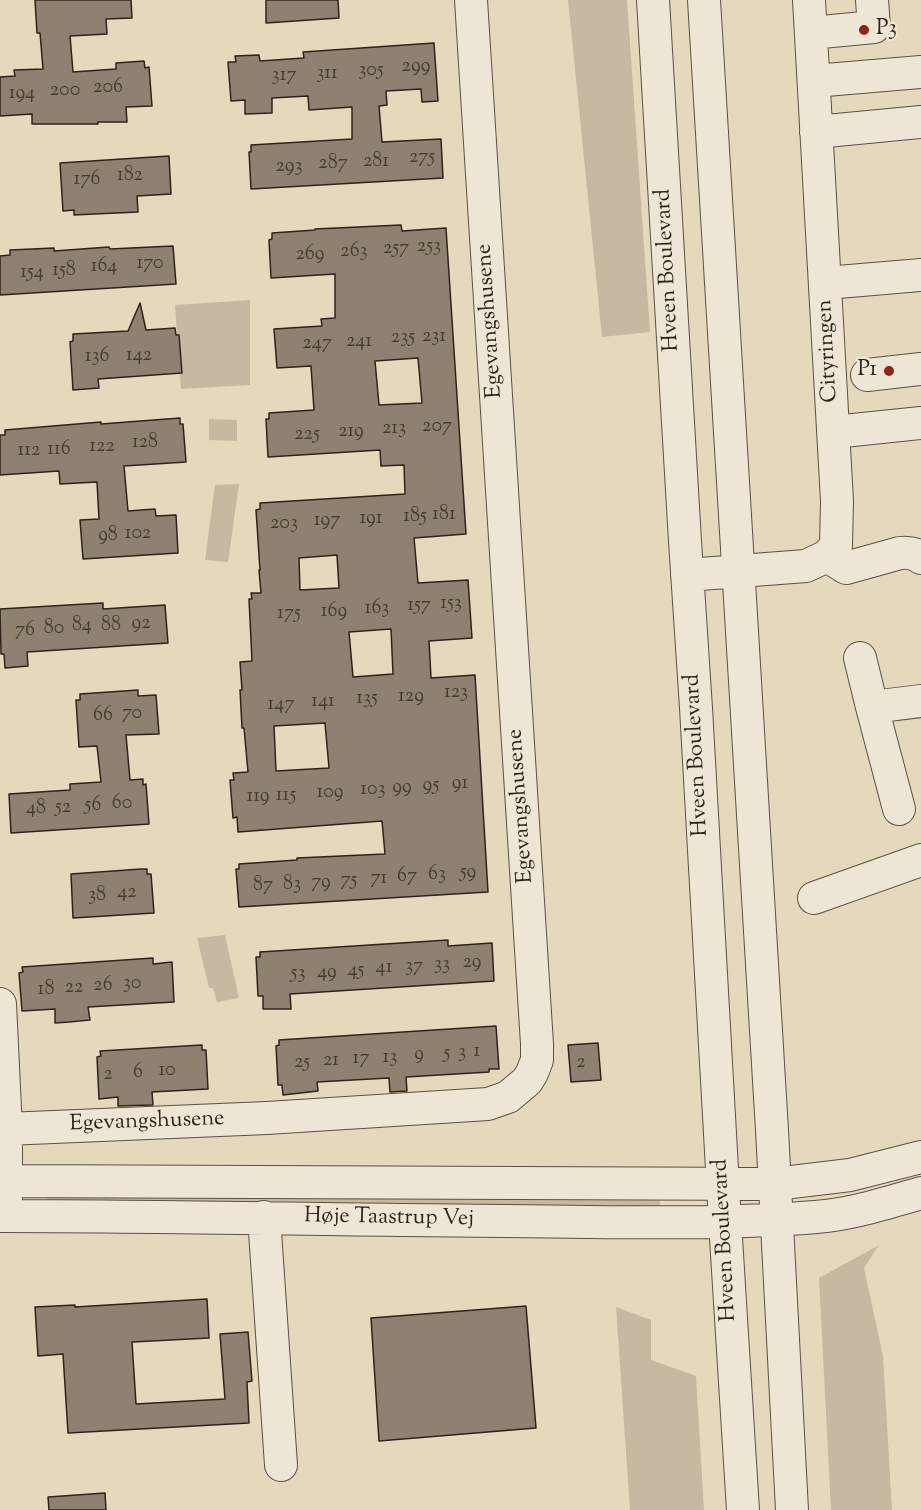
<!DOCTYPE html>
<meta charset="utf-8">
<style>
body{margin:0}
canvas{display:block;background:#e4d9bd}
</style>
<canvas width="921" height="1510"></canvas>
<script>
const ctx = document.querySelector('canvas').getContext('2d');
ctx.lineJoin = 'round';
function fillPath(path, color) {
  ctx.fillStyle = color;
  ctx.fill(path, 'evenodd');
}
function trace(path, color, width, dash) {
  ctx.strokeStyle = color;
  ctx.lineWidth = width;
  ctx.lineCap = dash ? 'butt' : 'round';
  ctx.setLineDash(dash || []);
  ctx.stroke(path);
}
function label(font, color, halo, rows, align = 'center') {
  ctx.font = font + ' "Sorts Mill Goudy",serif';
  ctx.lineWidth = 5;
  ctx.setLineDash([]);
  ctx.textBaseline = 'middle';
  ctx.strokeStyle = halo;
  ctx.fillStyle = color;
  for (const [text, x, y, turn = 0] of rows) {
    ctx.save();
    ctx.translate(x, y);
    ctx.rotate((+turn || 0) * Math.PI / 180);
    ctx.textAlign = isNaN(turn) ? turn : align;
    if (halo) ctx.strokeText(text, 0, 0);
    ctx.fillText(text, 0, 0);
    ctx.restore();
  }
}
const green = new Path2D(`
 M568,0H627L650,332L602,337Z
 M250,300V385L181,389L175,305Z
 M209,419L237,420V441L209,440Z
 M239,484L228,562L205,560L215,485Z
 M225,935L239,998L217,1002L213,988H209L197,938Z
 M47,1193L659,1196L661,1209L47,1205Z
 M879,1245L864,1268L883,1356L892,1510H831L819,1278Z
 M616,1307L651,1320V1360L696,1376L704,1510H630Z`);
const building = new Path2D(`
 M35,0H131L132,18L106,19L107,34L70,36L73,72L116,69V63L144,61L145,68L149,67L152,106L126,107L127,122H98V124H32V114L0,116V77L15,76L14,70L43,69L40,33H37Z
 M266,0H338L339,18L266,23Z
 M434,43L438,101L422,102L421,89L386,91L387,105L379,106L382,142L441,139L443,178L251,189L249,152H251V145L352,139V107L309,110L308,96L272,98V113L245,114V100L231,101L228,62H236L235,56L259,55L260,61L304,58L303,52Z
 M169,156L171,194L137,196L138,212L74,215V210L63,211L60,163Z
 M401,225L402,231L446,228L466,534L414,538L418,583L468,580L472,638L429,641L431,678L475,675L488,892L239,907L236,869H239V864L297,860V858L385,854L382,821L238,832L237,817L233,818L230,780H234L233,773L248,772L244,728H242L240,690H242L240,662L252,661L249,599H252L251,593H261L259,570H260L256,510L260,509V503L405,494L404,465L381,466L380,450L268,457L266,419H269V413L314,410L311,366L277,368L274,329L322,326L321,319L335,318V274L271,278L269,240L272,239V233L315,230V229ZM418,358L422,403L379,405L375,361ZM337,555L339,588L300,590L299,558ZM391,629L393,674L353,677L349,632ZM325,723L329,768L276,771L274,726Z
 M173,246L176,284L0,295V256L10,255V250L54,248V251L109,247L110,249Z
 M140,303L146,330L175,328L176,335H179L182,373L98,379L99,388L73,390L70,342L73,341V334L128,331Z
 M180,418V424H183L186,462L124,466L128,511L155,509L156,516L176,515L178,553L83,559L80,520L99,519L97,482L60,484L59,471L0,475V435H5V430L101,422V424Z
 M103,603V609L165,605L168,643L27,652L28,666L5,668L4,654H1L0,609Z
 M138,690V696L156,695L159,734L126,735L130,780L143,779V785L146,784L149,824L11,833L9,794L70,790V784L101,782L97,746L79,747L76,700H80V694Z
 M141,869H147V874H151L154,913L73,918L71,874Z
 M448,940V946L492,943L494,981L290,994L291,1009H263V996H258L256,957H260V952Z
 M153,958V964L172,962L174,1002L88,1007L90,1020L69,1022L55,1023V1009L22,1011L19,973L23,972L22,967Z
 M496,1026L499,1069H489V1072L406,1077L407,1091L390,1092L389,1078L317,1082L318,1091L283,1095L282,1085H278L276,1046L279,1045V1040Z
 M598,1043L601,1080L571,1082L568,1045Z
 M202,1045V1050H206L208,1089L152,1092L153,1105L118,1106V1097L99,1099L97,1057L101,1056L100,1051Z
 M207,1299L209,1338L132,1342L136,1404L225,1399L220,1334L248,1332L252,1381L247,1382L249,1423L68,1433L63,1354L38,1356L35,1307L75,1305V1307Z
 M526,1306L536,1428L379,1441L371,1318Z
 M105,1493L106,1510H49L48,1497Z`);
const minor = new Path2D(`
 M653,0L685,541L696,708L725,1222L743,1510
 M704,0L772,1130L792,1510
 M811,33L874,27L872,0
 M814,81L921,72
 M816,132L921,122
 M826,283L921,275
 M867,375L921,369
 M834,432L921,423
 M827,556L846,568L900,553C908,552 915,553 921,558
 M687,575L806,566L827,556L836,546L837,501L809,0
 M860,658L872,707
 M899,809L872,707L921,701
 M814,898L921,860
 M0,1004L6,1129V1201
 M6,1129L267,1118L488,1104L508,1097L527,1081L532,1073L537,1060V1044L471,0
 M0,1181L775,1184L850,1175L921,1157
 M0,1216C169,1216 337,1220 506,1221C574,1222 642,1223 710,1222C749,1221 788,1220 826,1216C858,1212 890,1202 921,1193
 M264,1217L281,1465`);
const markers = [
 [864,30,6,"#8f2418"],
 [889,371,6,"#8f2418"]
];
const numberNames = [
 ["299",416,68],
 ["305",371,72],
 ["311",327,75],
 ["317",284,77],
 ["206",108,89],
 ["200",65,92],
 ["194",22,95],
 ["275",422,159],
 ["281",376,163],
 ["287",333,165],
 ["293",289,168],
 ["182",130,177],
 ["176",87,181],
 ["253",429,248],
 ["257",396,250],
 ["263",354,253],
 ["269",310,256],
 ["170",150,265],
 ["164",104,268],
 ["158",64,272],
 ["154",32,274],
 ["231",434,338],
 ["235",403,339],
 ["241",359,343],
 ["247",317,345],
 ["142",139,357],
 ["136",97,358],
 ["207",437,428],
 ["213",394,430],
 ["219",351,433],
 ["225",307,436],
 ["128",145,444],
 ["122",102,448],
 ["116",59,451],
 ["112",29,452],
 ["181",444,516],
 ["185",415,518],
 ["191",371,520],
 ["197",327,522],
 ["203",284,525],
 ["102",138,535],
 ["98",108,537],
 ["153",451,605],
 ["157",419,607],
 ["163",377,610],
 ["169",334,613],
 ["175",289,615],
 ["92",141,625],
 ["84",82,627],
 ["88",111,627],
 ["80",54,630],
 ["76",25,632],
 ["123",456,694],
 ["129",411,698],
 ["135",367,700],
 ["141",323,703],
 ["147",281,706],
 ["70",132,715],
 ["66",103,717],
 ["91",460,785],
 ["95",431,787],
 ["99",402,789],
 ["103",373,791],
 ["109",330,794],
 ["115",286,797],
 ["119",258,798],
 ["60",122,805],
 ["56",93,807],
 ["52",63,809],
 ["48",36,810],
 ["59",468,874],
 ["63",437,876],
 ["67",407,878],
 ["71",379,880],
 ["75",349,882],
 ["79",321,884],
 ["83",292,886],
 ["87",263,887],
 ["42",127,894],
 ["38",97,897],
 ["29",472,964],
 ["33",442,966],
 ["37",414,968],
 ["41",384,969],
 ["45",356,972],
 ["49",327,974],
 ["53",298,975],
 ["30",132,985],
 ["26",103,987],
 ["22",74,989],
 ["18",46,991],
 ["1",477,1053],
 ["3",462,1054],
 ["5",447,1055],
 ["9",419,1056],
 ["13",390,1059],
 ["17",361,1060],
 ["21",331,1062],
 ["25",302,1064],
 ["2",581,1064],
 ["10",167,1072],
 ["6",138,1074],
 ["2",108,1076]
];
const poiNames = [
 ["P3",876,30],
 ["P1",877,371,"right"]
];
const streetNames = [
 ["Hveen Boulevard",669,270,-93],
 ["Egevangshusene",491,321,-94],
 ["Cityringen",829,351,-93],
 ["Hveen Boulevard",698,755,-93],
 ["Egevangshusene",522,806,-94],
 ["Egevangshusene",147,1123,-2],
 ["Høje Taastrup Vej",389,1219,1],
 ["Hveen Boulevard",726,1240,-93]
];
fillPath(green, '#c5baa1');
fillPath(building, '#8c826f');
trace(building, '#2c241a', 1.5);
trace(minor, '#5a5143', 34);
trace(minor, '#ede6d4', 32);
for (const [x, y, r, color] of markers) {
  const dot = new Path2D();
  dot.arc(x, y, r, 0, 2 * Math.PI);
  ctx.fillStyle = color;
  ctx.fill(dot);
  trace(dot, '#ede6d4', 2);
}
label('20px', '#443c2f', null, numberNames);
label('22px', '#2c241a', '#ede6d4', poiNames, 'left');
label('22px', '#2c241a', '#ede6d4', streetNames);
</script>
